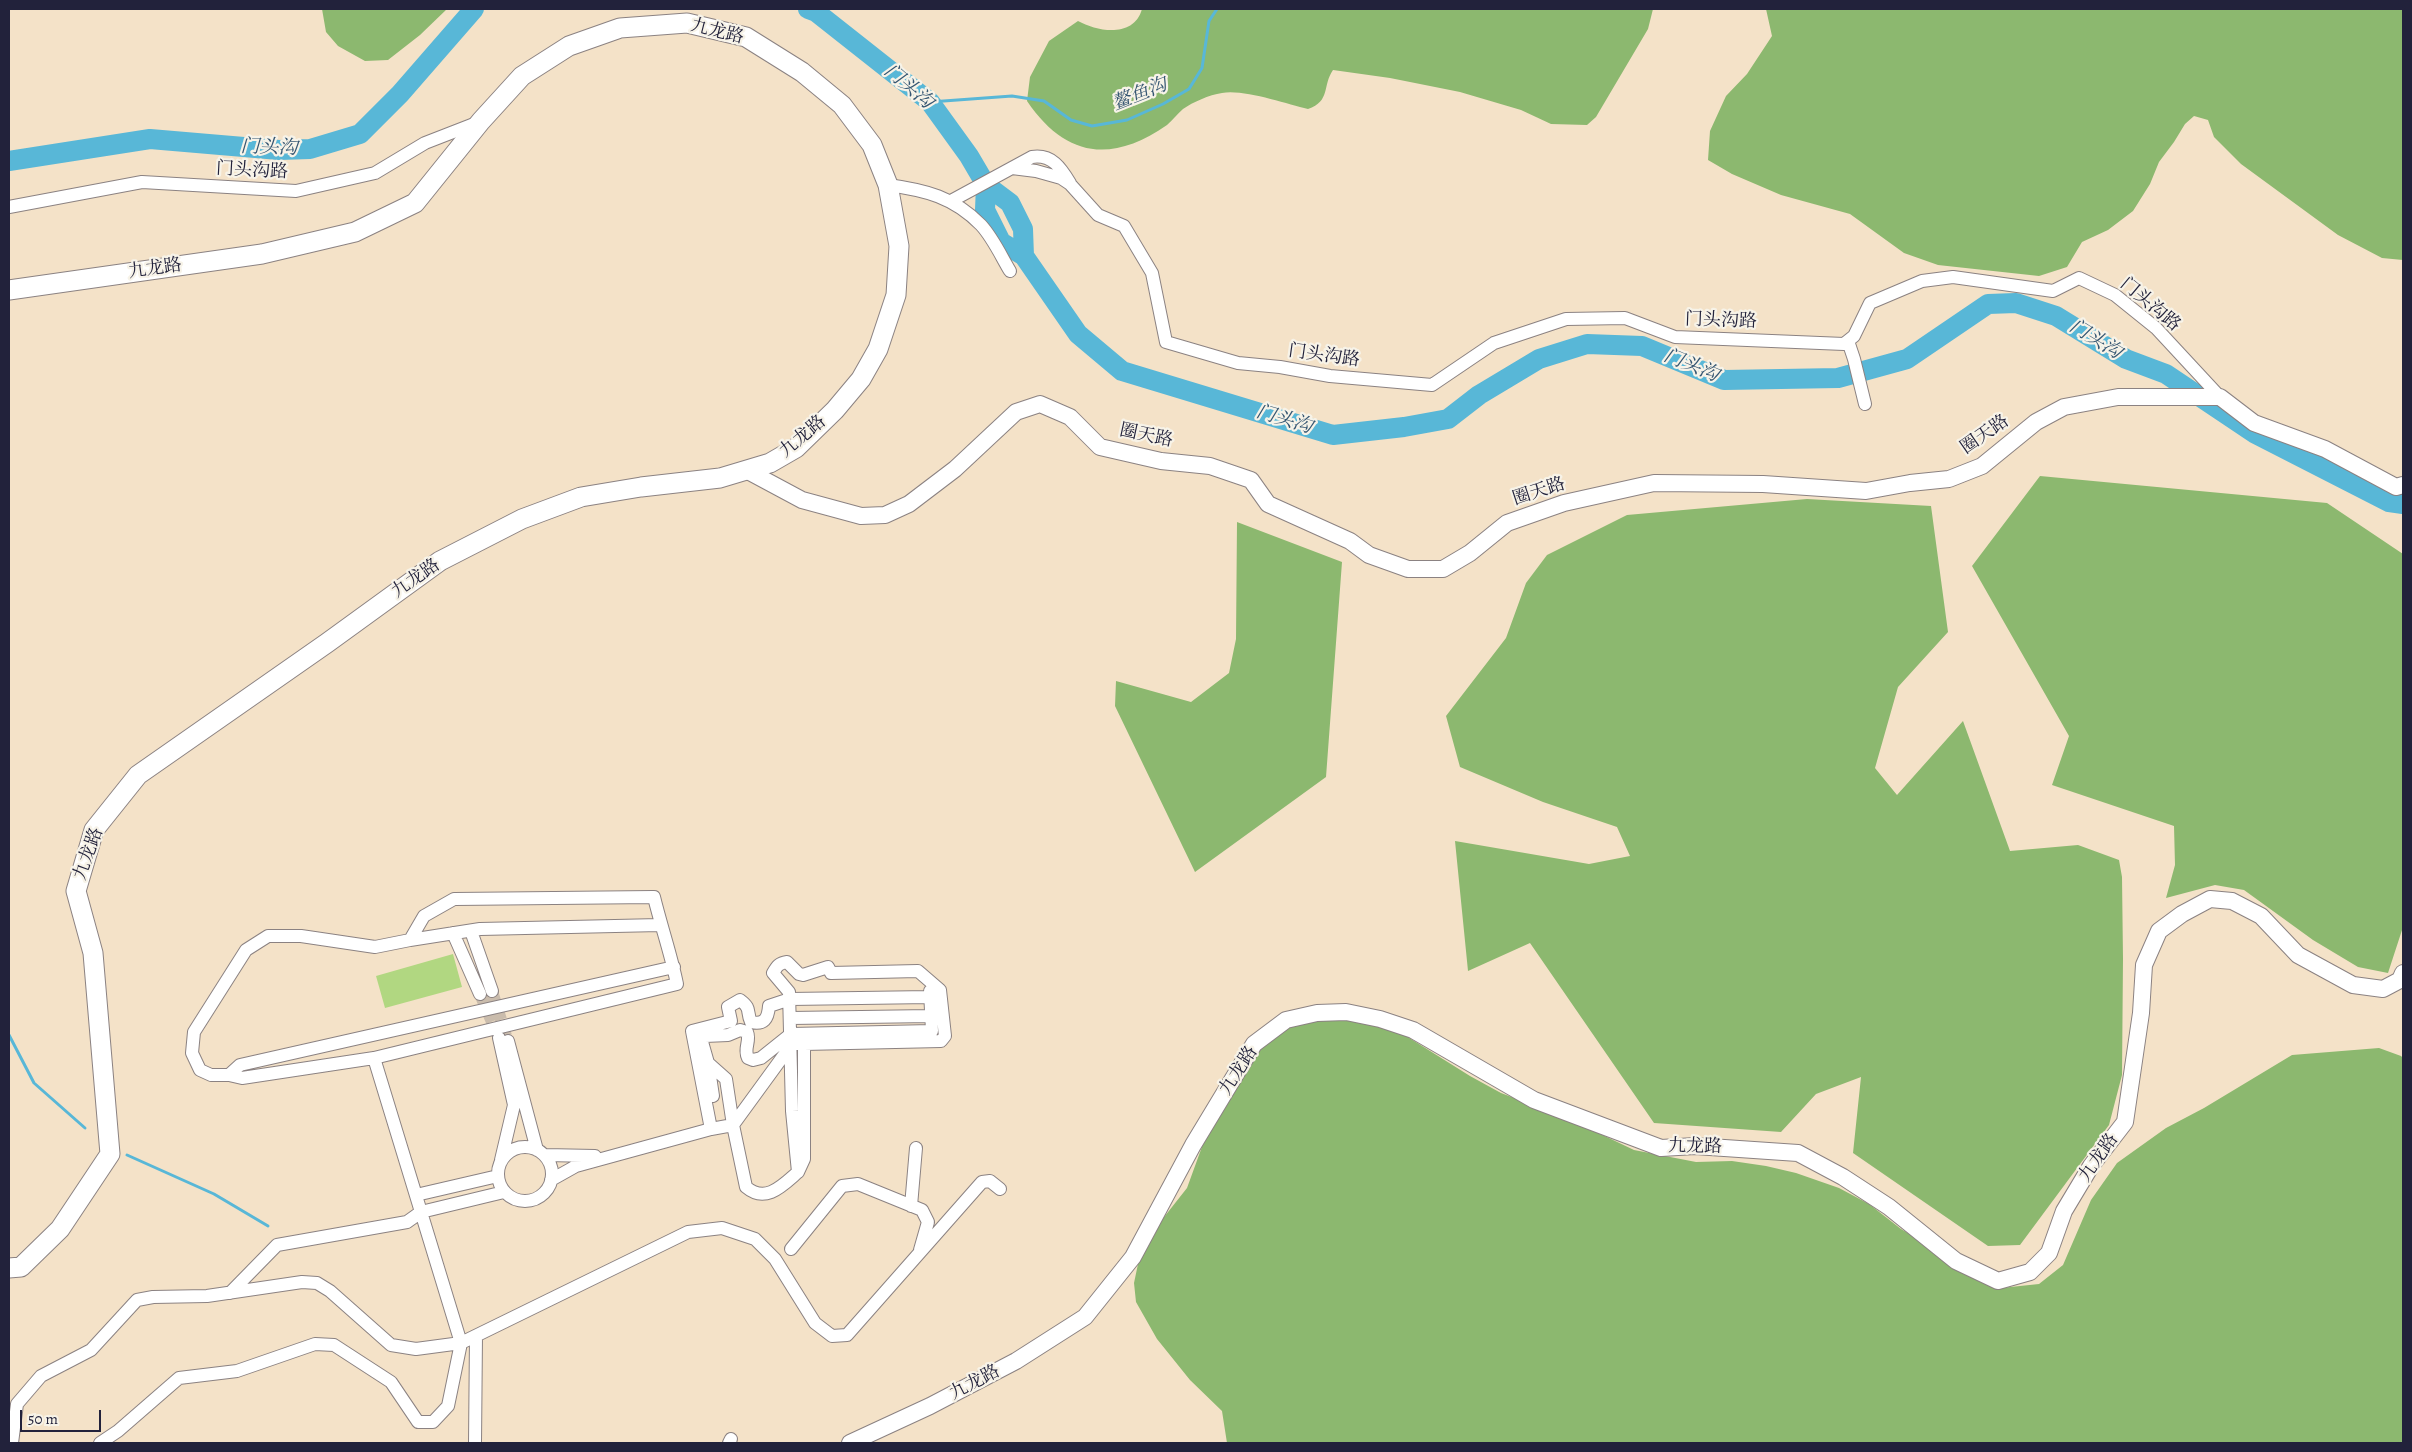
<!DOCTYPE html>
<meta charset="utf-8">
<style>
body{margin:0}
#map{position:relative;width:2412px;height:1452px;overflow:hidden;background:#f4e2c8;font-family:Alegreya,serif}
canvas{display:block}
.frame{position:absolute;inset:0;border:10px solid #22223b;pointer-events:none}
.scale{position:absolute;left:20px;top:1410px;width:81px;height:22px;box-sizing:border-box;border:2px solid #22223b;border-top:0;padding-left:6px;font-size:15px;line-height:18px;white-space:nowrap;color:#22223b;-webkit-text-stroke:4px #f7f3e8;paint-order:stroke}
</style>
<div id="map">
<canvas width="2412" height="1452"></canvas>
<div class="frame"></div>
<div class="scale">50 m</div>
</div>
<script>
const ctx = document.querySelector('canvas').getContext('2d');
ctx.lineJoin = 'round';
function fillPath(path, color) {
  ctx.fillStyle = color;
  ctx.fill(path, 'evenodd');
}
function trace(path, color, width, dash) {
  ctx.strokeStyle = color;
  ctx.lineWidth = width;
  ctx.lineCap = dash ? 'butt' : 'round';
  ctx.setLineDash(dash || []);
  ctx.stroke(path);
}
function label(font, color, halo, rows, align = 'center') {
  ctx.font = font + ' Alegreya,"Noto Serif SC",serif';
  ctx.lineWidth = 4.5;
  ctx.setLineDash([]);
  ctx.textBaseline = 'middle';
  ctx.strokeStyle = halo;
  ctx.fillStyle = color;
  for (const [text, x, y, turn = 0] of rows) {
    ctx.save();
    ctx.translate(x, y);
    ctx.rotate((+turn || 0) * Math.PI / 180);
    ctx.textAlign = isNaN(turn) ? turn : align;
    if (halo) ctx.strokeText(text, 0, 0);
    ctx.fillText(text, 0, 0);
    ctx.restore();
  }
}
const green = new Path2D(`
 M453,954L462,987L385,1008L376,976Z`);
const forest = new Path2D(`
 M322,9H447L420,35L388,60L365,61L338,46L326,32Z
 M1142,9H1653L1648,29L1596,117L1587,125L1551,124L1521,110L1460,92L1390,78L1333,70C1322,86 1331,101 1308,109C1286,104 1244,89 1222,93C1209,95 1193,102 1183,109C1177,114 1173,120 1167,125C1111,164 1065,157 1027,101L1030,77L1049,41L1078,21C1098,32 1134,38 1142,9Z
 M1766,9H2403V260L2382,258L2338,235L2241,164L2214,137L2208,120L2194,116L2185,124L2174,142L2159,162L2150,184L2133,211L2108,230L2082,242L2067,267L2039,276L1938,265L1904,253L1850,214L1781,195L1732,174L1708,160L1710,131L1726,96L1747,74L1772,36Z
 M2040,476L2327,503L2403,554V927L2388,973L2358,967L2313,940L2244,890L2215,885L2166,898L2175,865L2174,826L2052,785L2069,736L1972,566Z
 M1807,499L1931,506L1948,632L1898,687L1875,768L1897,795L1963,721L2010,851L2078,845L2119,860L2122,877L2123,959L2122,1075L2109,1125L2020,1245L1988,1246L1853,1153L1861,1077L1816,1094L1781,1132L1654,1123L1530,943L1468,971L1455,841L1589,864L1630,856L1617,827L1543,802L1460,767L1446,716L1506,638L1526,583L1547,555L1627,515Z
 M1237,522L1342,562L1326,777L1195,872L1115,706L1116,681L1191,702L1229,673L1236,639Z
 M1299,1012L1387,1024L1470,1076L1501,1093L1569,1119L1634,1150L1696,1162L1732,1161L1766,1166L1796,1173L1839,1188L1869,1204L1901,1229L2001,1288L2039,1284L2063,1265L2091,1200L2117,1163L2166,1128L2204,1108L2292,1055L2379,1048L2401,1056L2403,1058V1443H1227L1222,1411L1190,1380L1157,1339L1136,1302L1134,1283L1142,1245L1187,1188L1203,1144L1245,1061Z`);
const stream = new Path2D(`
 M930,102L1012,96L1044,101L1071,120L1092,126L1127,120L1163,104L1189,89L1202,68L1209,21L1217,9
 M9,1035L34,1083L85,1128
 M127,1155L214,1194L268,1226`);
const river = new Path2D(`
 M808,9L816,12L930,102L969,156L986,185L1010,203L1023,229L1024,256L1078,334L1122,371L1333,435L1404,427L1448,419L1479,395L1539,359L1587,344L1642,346L1724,380L1838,378L1907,359L1988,304L2016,303L2056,316L2126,359L2166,374L2254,433L2389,502L2403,504
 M9,161L150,139L279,150L310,149L360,134L400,94L474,9
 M986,185L985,210L1001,242L1024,256`);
const minorTunnel = new Path2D(`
 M492,991L506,1036
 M480,994L499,1038`);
const minor = new Path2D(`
 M1012,168L1036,171L1061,178L1070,184L1098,215L1124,226L1152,273L1166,342L1238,363L1280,367L1330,376L1432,385L1494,343L1566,319L1625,318L1675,337L1844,344L1854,336L1870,303L1922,281L1953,277L2053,291L2079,278L2115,295L2156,328L2220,397
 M888,185C925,190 954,197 981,225C993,238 1001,256 1010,271
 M951,201L1032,157C1052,154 1061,168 1070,183
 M9,207L142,182L296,191L375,173L425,143L479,122
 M1848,341L1854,359L1865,404
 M660,925L480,929L410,940L424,916L454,899L654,897C661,926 671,954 677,984L374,1058L242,1078L229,1075L240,1065L674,967
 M471,931L492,991
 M453,933L480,994
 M791,1018L931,1016
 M499,1038L514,1105L501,1160
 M508,1041L537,1150
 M708,1063L702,1042L705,1036L728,1035L740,1030L747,1032C751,1041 743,1049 748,1058L753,1060L761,1058L791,1034L932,1031L930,991
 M229,1075H211L200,1070L192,1053L194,1032L246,950L268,936H301L375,947L410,940
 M713,1096L708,1063L726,1079L733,1125L746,1187C766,1204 783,1185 798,1172
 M711,1129L692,1031L731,1021L728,1007L740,1000C752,1009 746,1011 751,1022C764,1025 768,1019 769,1006L790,999L930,997
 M498 1174a27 27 0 1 1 54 0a27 27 0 1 1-54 0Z
 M545,1155L595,1156
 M551,1180L576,1166L711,1129L733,1125L792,1044H804L941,1041L945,1036L940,990L918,971L831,973L828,967L803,975L799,974L787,962C779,963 777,966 773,973L789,992L792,1111L798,1172L804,1159V1044
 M416,1195L498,1176
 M911,1206L916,1148
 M791,1249L842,1186L858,1184L922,1210L928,1222L920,1250
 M230,1293L277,1245L407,1222L421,1212L504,1192
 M12,1443L17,1404L41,1376L91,1350L137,1300L153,1297L207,1296L302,1282L317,1283L330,1291L391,1345L416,1349L461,1343L688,1232L722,1228L755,1239L775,1259L815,1323L832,1336L847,1335L982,1182L990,1181L1000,1189
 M100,1443L118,1431L179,1378L237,1371L315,1344L334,1345L391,1382L418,1422H433L448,1406L461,1343L374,1058
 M475,1443L476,1336
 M729,1443L731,1439`);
const tertiary = new Path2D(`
 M746,470L802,500L861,516L885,515L909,504L955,469L1016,412L1040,404L1070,417L1100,447L1161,461L1210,466L1251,480L1268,504L1350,541L1369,555L1408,569H1443L1470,553L1507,523L1564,503L1654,483L1763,484L1866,491L1910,483L1949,479L1982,466L2036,422L2064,407L2118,397H2220L2254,423L2325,449L2396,487L2403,485
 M850,1443L930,1406L1016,1361L1085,1317L1133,1257L1193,1145L1254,1044L1286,1020L1317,1013L1346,1012L1380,1019L1413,1030L1534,1100L1661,1148L1695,1146L1798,1153L1843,1177L1889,1207L1956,1261L1998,1281L2030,1272L2049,1253L2064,1211L2091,1166L2125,1122L2141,1013L2144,965L2159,931L2182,914L2210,899L2232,901L2261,916L2298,955L2353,985L2383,989L2400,980L2403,973`);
const secondary = new Path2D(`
 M9,290L262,254L355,232L415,203L481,121L522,76L569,46L620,28L687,23L746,37L802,72L842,105L872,145L888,185L899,246L896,295L878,349L861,379L835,410L796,448L770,463L720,478L641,487L581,497L522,519L440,561L327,643L138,775L94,830L76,891L93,953L110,1154L60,1229L21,1267L9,1268`);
const streetNames = [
 ["九龙路",717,32,14],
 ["门头沟路",252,171,3],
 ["九龙路",155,269,-8],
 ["门头沟路",2150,305,40],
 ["门头沟路",1721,321,2],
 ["门头沟路",1324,356,8],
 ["圈天路",1985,435,-35],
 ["圈天路",1146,436,12],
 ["九龙路",803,437,-40],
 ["圈天路",1539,492,-18],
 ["九龙路",416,579,-35],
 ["九龙路",89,854,-70],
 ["九龙路",1239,1071,-57],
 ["九龙路",1695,1147,1],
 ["九龙路",2099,1158,-55],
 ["九龙路",975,1383,-28]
];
const waterNames = [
 ["门头沟",908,87,40],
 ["鳌鱼沟",1140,95,-22],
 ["门头沟",269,148,2],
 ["门头沟",2095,340,31],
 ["门头沟",1691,366,22],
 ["门头沟",1284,420,17]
];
fillPath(green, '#b1d781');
fillPath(forest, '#8cb86f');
trace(stream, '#58b7d7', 3);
trace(river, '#58b7d7', 20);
trace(minorTunnel, '#cabcac', 12, [12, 6]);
trace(minor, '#8b8282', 14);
trace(tertiary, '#8b8282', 18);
trace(secondary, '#8b8282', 21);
trace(minor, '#fff', 12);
trace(tertiary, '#fff', 16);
trace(secondary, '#fff', 19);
label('18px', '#22223b', '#f7f3e8', streetNames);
label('italic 19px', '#355672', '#f7f3e8', waterNames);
</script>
